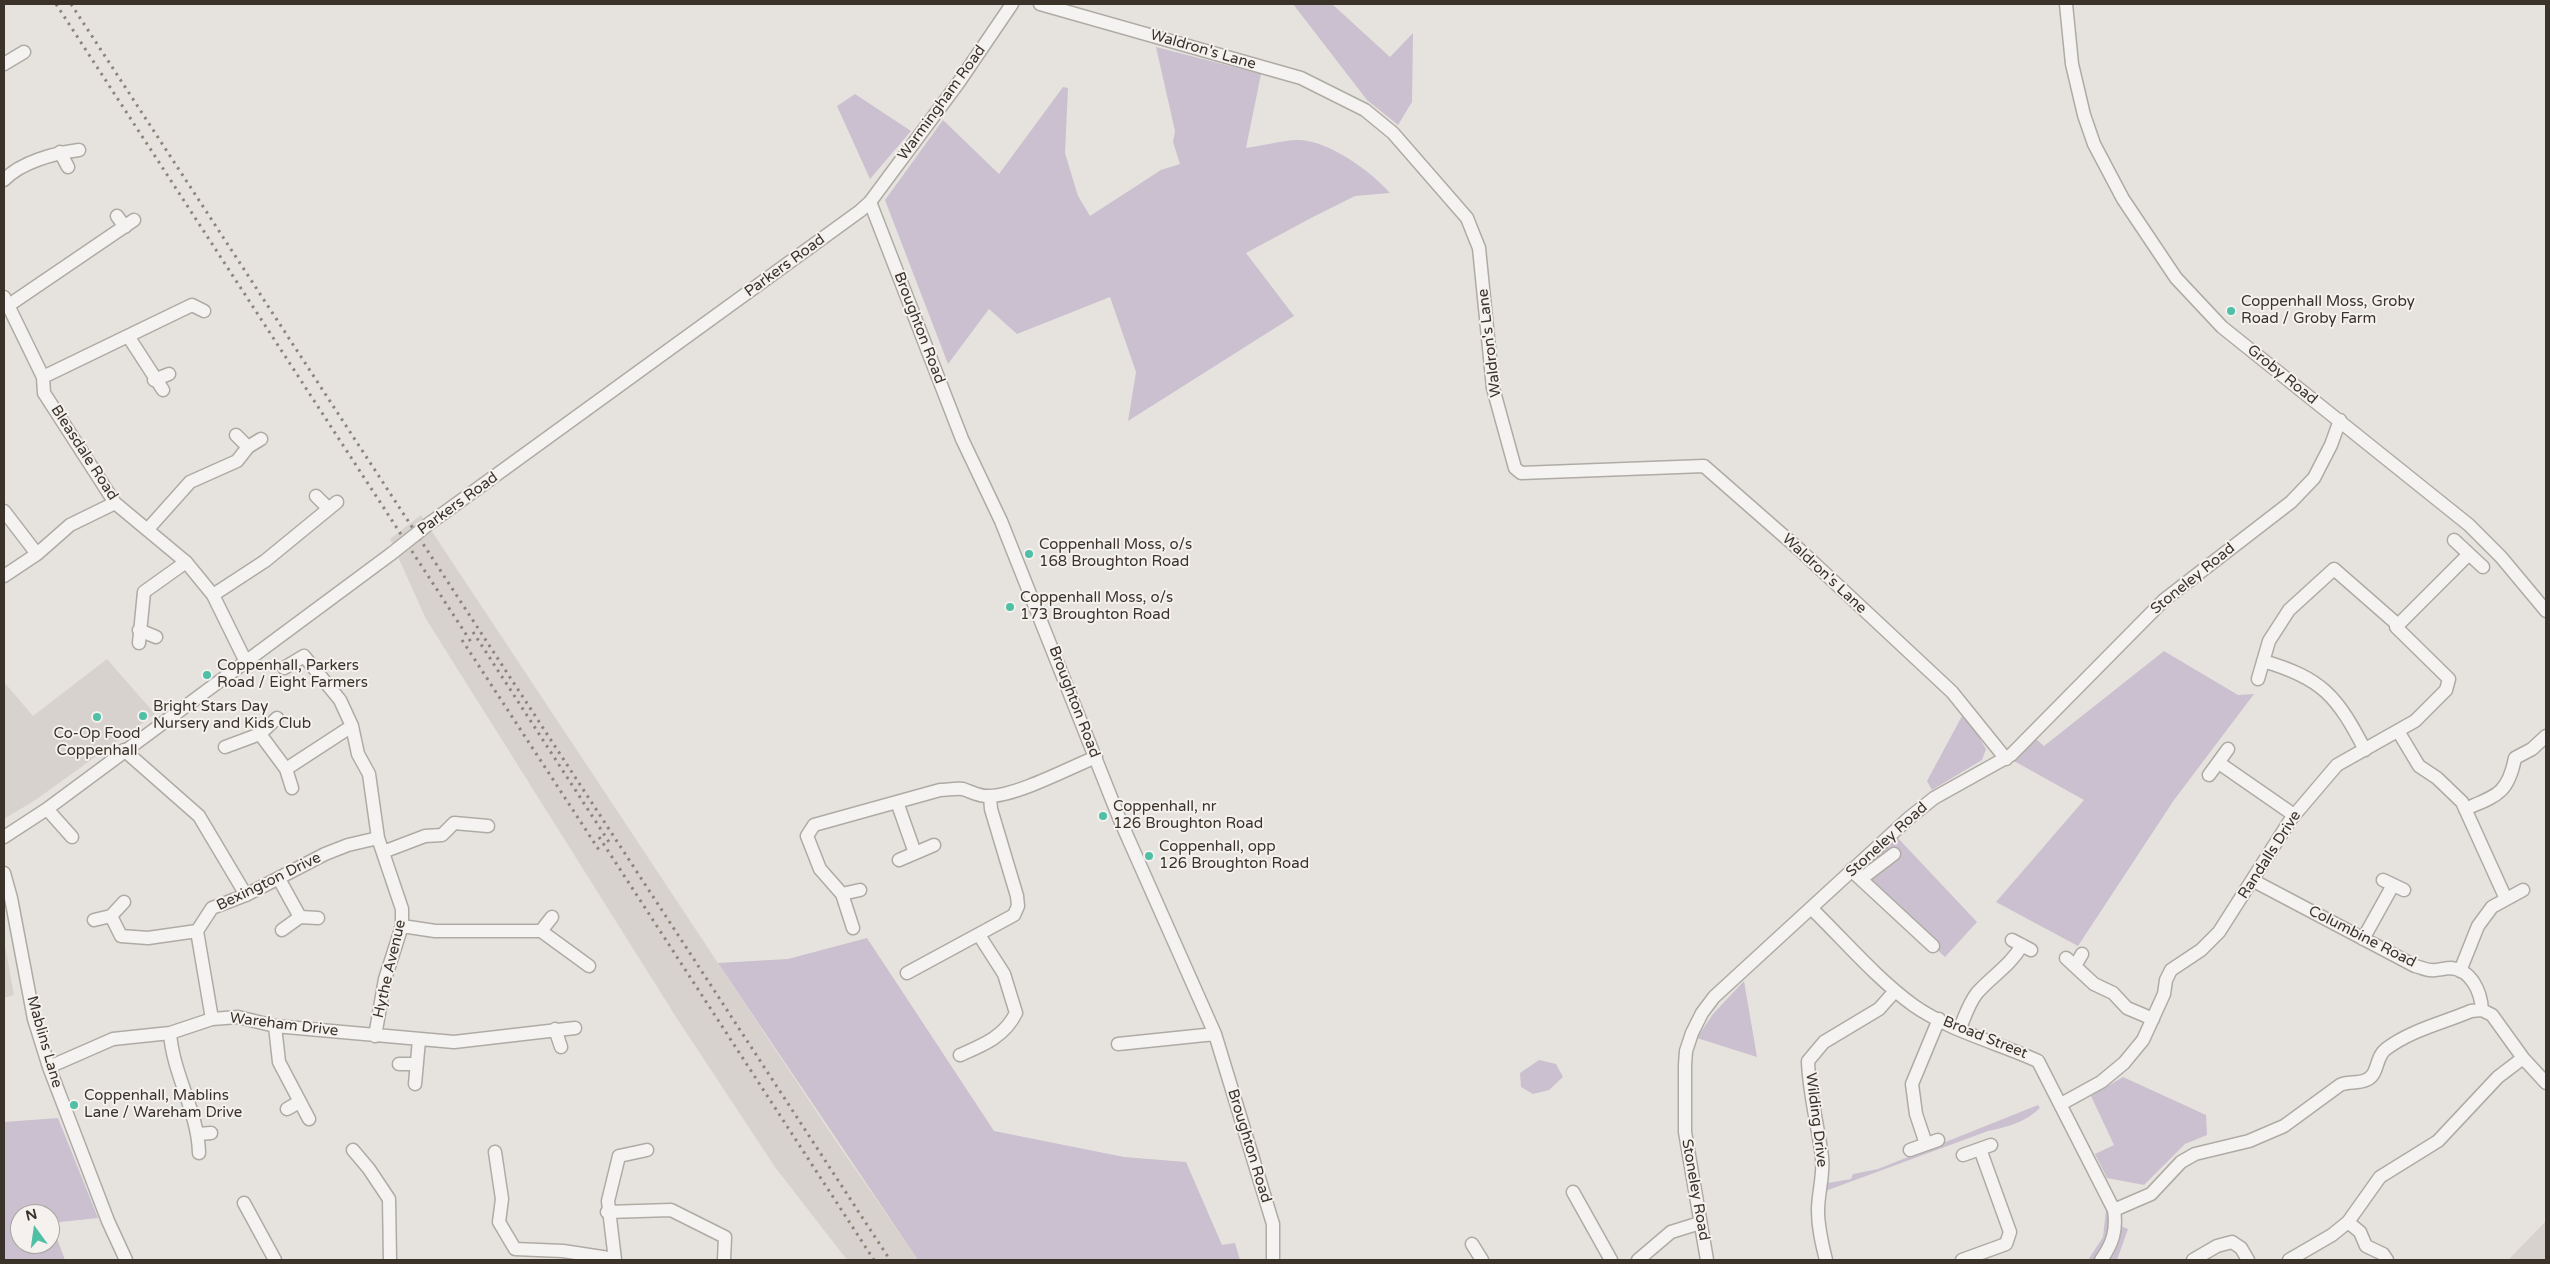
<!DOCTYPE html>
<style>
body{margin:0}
#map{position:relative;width:2550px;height:1264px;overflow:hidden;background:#e6e3de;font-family:"Varela Round",sans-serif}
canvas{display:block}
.frame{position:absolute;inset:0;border:5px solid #3b3329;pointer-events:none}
.north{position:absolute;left:10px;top:1204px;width:50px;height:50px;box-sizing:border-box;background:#f4f1ee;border:1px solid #aaa59f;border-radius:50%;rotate:346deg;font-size:14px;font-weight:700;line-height:20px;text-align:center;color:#3b3329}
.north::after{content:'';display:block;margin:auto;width:18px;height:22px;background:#4fbfa6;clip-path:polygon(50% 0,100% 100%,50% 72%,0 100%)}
</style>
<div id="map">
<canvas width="2550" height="1264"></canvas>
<div class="frame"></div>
<div class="north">N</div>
</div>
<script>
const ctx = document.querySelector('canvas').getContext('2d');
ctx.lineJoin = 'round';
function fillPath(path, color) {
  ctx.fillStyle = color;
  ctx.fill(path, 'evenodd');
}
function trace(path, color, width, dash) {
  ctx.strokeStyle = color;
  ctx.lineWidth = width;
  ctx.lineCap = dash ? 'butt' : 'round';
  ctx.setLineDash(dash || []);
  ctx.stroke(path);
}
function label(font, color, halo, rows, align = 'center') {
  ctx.font = font + ' "Varela Round",sans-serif';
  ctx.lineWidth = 4;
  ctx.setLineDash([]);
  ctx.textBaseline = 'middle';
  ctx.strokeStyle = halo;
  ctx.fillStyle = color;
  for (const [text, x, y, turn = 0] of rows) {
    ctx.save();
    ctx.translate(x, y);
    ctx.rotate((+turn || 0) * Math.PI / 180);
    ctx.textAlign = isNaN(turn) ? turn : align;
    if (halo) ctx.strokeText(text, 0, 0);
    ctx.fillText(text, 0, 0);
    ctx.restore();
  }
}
const built = new Path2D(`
 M421,515L834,1138L918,1260H847L775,1167L676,1017L426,619L390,539Z
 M107,659L155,714L34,801L4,819V682L33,716Z
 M4,940L14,995L4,998Z
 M2546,1221V1260H2508Z`);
const green = new Path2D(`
 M1293,4H1332L1390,57L1413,33L1412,102L1398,125L1367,100Z
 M1156,47L1261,74L1246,148C1262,146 1279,141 1295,140C1326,138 1371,171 1390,193L1355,196L1311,218L1246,253L1294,316L1128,421L1136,372L1110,297L1017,334L989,309L948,364L885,200L943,120L999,174L1063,87L1068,88L1065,153L1078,196L1090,216L1161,170L1180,164L1173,142L1175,131Z
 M855,94L911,131L870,179L837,106Z
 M2164,651L2238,695L2254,694L2174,800L2078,946L1996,902L2084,800L2014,761L2036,739L2044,746Z
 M1962,716L1976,732L1986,749L1982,760L1932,790L1927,781Z
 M1896,836L1977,922L1945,957L1851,870Z
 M867,938L994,1131L1124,1157L1186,1162L1222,1245L1235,1243L1240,1260H918L718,963L788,959Z
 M1744,981L1757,1057L1697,1038L1713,1014Z
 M1539,1060L1556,1064L1563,1077L1549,1090L1533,1094L1521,1087L1520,1073Z
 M2123,1077L2206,1115L2207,1135L2185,1144L2144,1185L2107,1178L2095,1154L2114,1145L2091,1096Z
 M2038,1105L2040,1108C2026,1122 2007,1127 1988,1131L1820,1193L1822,1184L1851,1179L1853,1174L1878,1169Z
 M2060,1115L2116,1224L2128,1229L2117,1260H2088L2103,1237L2106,1210Z
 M58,1118L98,1218L51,1223L65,1260H4V1122ZM20,1214H50V1244H20Z`);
const minor = new Path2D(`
 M1040,4L1301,78L1365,110L1393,133L1467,218L1479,248L1493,388L1515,468L1521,473L1704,466L1801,551L1952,692L2006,759
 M2066,4L2072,64L2084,115L2094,144L2123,199L2176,278L2222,327L2469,525L2501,557L2546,611
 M4,64L24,52
 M60,152L68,167
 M4,180C21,162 55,153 79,150
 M870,202L962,439L1001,521L1120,820L1215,1034L1273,1224V1260
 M117,216L125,227
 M4,297L43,377L44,393L115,503L186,562L213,595L245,660
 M9,305L134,220
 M128,336L163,390
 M43,377L192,305L204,311
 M154,380L169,374
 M236,435L248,447
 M316,496L328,508
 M4,511L37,554
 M430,523L860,211L870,202L959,82L1012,4
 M148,529L190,482L237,461L248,447L261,439
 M2469,554L2483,567
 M4,576L37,554L70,525L115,503
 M213,595L265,561L337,502
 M139,630L156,637
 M139,643L144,592L186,562
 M2263,661C2322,678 2337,696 2365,750
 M284,668L304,656L340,700L352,726L358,754L369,774L378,838L402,909V926L385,979L375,1036
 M2258,679L2269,641L2289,610L2334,569L2398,625
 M2398,731L2419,766L2437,778L2462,802L2506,899
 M260,734L277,718
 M225,747L260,734L286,769L352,726
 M124,750L199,816L246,895
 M2219,763L2294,815
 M286,769L292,788
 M2209,775L2228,749
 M897,802L915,853
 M47,809L72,837
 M2465,809C2496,796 2508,794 2515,758L2532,749L2546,736
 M4,837L47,809L391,554
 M383,852L425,836L442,835L454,823L488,826
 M899,860L934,845
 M1851,870L1933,946
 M4,873L11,898L34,1019L49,1067L108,1221L126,1260
 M279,879L300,917L318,918
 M1861,879L1894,854
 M2252,880L2415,966C2420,967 2426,970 2431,970C2437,971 2444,968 2451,968C2471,970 2481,991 2482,1010
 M2383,880L2404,890
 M842,894L860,890
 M124,902L111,916L121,936L148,938L197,931
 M1811,908C1844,940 1876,978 1913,1005C1948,1030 1998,1043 2038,1061L2114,1210C2117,1230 2113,1243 2101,1260
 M94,920L111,916
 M402,926L435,931H541L589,966
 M853,928L842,894L820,869L807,836L814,825L940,790C947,790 956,788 963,789C972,792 980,797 989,796C1016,796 1069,768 1096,757
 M282,930L300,917
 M541,931L552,917
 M2363,939L2393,885
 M2012,940L2031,950
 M2066,958L2094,984L2113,993L2127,1008L2153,1019
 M2075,966L2082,954
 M2460,971L2478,926L2492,907L2523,890
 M907,973L1014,915L1018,906L1017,896L991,809L990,797
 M2482,1010L2492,1015L2523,1058L2546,1083
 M212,1019L197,931L212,908L246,895L325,854L348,845L378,838
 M275,1026L279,1062L309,1119
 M1960,1028C1965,1016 1969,1003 1977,993C1992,976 2011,965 2022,945
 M555,1029L561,1047
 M170,1033C173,1075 198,1111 199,1153
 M1118,1044L1215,1034
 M960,1055C983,1045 1004,1037 1016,1013L1004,974L979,935
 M399,1064H417
 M49,1067L113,1039L170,1033L212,1019L238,1017L275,1026L454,1042L575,1028
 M415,1084L419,1040
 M2061,1104L2101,1082L2124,1063L2143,1040L2164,994L2166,980L2171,970L2201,950L2219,932L2291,819L2337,765L2415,721L2446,690L2449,679L2396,627L2469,554L2454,540
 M287,1109L299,1102
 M198,1134L211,1133
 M1926,1144L1916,1114L1912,1084L1939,1019
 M353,1150L369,1169L389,1199L390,1260
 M1910,1150L1938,1140
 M495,1152L502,1199L499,1222L515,1249L563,1251L615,1259
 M1963,1155L1991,1145
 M1573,1192L1611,1260
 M244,1203L275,1260
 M2114,1210L2151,1194L2181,1162L2195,1154L2249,1141L2284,1126L2340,1085C2348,1081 2357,1084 2366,1080C2379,1075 2375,1057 2386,1049C2411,1030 2443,1023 2471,1011L2482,1010
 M607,1212L671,1210L725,1237L724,1260
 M2348,1222L2360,1232L2366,1246L2383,1254L2387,1260
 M1472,1244L1482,1260
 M615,1260L608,1201L619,1156L647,1150
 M1638,1260L1671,1232L1700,1223
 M1707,1260L1685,1132V1065L1686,1051L1692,1033L1702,1013L1714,997L1909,818L1934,798L2011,755L2164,600L2291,502L2314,478L2331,445L2340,420
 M1826,1260C1822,1244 1818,1228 1818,1211C1818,1192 1824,1176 1822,1157C1818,1125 1809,1094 1808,1061L1824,1042L1879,1009L1895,991
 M1962,1260L2006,1244L2010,1232L1980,1149
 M2193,1260L2217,1246L2232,1242L2241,1248L2248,1260
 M2289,1260L2332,1235L2348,1222L2380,1177L2438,1141L2498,1077L2523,1058`);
const rail = new Path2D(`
 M56,4L473,645
 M71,4L890,1260
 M473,632L609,842
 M462,640L599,850
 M599,837L874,1260`);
const minorBridge = new Path2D(`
 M391,554L430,523`);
const markers = [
 [2231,311,5,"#4fbfa6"],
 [1029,554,5,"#4fbfa6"],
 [1010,607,5,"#4fbfa6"],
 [207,675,5,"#4fbfa6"],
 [143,716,5,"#4fbfa6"],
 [97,717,5,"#4fbfa6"],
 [1103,816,5,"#4fbfa6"],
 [1149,856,5,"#4fbfa6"],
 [74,1105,5,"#4fbfa6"]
];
const streetNames = [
 ["Waldron's Lane",1203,50,16],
 ["Warmingham Road",942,103,-54],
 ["Parkers Road",785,266,-36],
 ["Broughton Road",919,328,69],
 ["Waldron's Lane",1490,343,-97],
 ["Groby Road",2282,375,39],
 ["Bleasdale Road",84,453,57],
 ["Parkers Road",458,504,-36],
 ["Waldron's Lane",1824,574,43],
 ["Stoneley Road",2193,579,-39],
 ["Broughton Road",1074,702,69],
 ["Stoneley Road",1887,840,-42],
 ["Randalls Drive",2270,855,-57],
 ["Bexington Drive",269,882,-26],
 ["Columbine Road",2362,937,27],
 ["Hythe Avenue",390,969,-77],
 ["Wareham Drive",284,1025,7],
 ["Broad Street",1985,1038,22],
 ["Mablins Lane",44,1042,74],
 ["Wilding Drive",1816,1120,83],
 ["Broughton Road",1249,1146,73],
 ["Stoneley Road",1695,1190,80]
];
const poiNames = [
 ["Coppenhall Moss, Groby",2241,302],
 ["Road / Groby Farm",2241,319],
 ["Coppenhall Moss, o/s",1039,545],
 ["168 Broughton Road",1039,562],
 ["Coppenhall Moss, o/s",1020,598],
 ["173 Broughton Road",1020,615],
 ["Coppenhall, Parkers",217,666],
 ["Road / Eight Farmers",217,683],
 ["Bright Stars Day",153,707],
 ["Nursery and Kids Club",153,724],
 ["Co-Op Food",97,734,"center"],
 ["Coppenhall",97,751,"center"],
 ["Coppenhall, nr",1113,807],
 ["126 Broughton Road",1113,824],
 ["Coppenhall, opp",1159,847],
 ["126 Broughton Road",1159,864],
 ["Coppenhall, Mablins",84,1096],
 ["Lane / Wareham Drive",84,1113]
];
fillPath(built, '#d7d2cd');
fillPath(green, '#cac0cf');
trace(minor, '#afaba4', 15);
trace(minor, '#f5f3f1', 12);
trace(rail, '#8e857a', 3, [2.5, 5]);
trace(minorBridge, '#afaba4', 15, []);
trace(minorBridge, '#f5f3f1', 12);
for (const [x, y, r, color] of markers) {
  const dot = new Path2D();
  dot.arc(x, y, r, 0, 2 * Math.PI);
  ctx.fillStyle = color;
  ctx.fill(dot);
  trace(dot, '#f4f1ee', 2);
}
label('15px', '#3b3329', '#f4f1ee', streetNames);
label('15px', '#3b3329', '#f4f1ee', poiNames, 'left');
</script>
